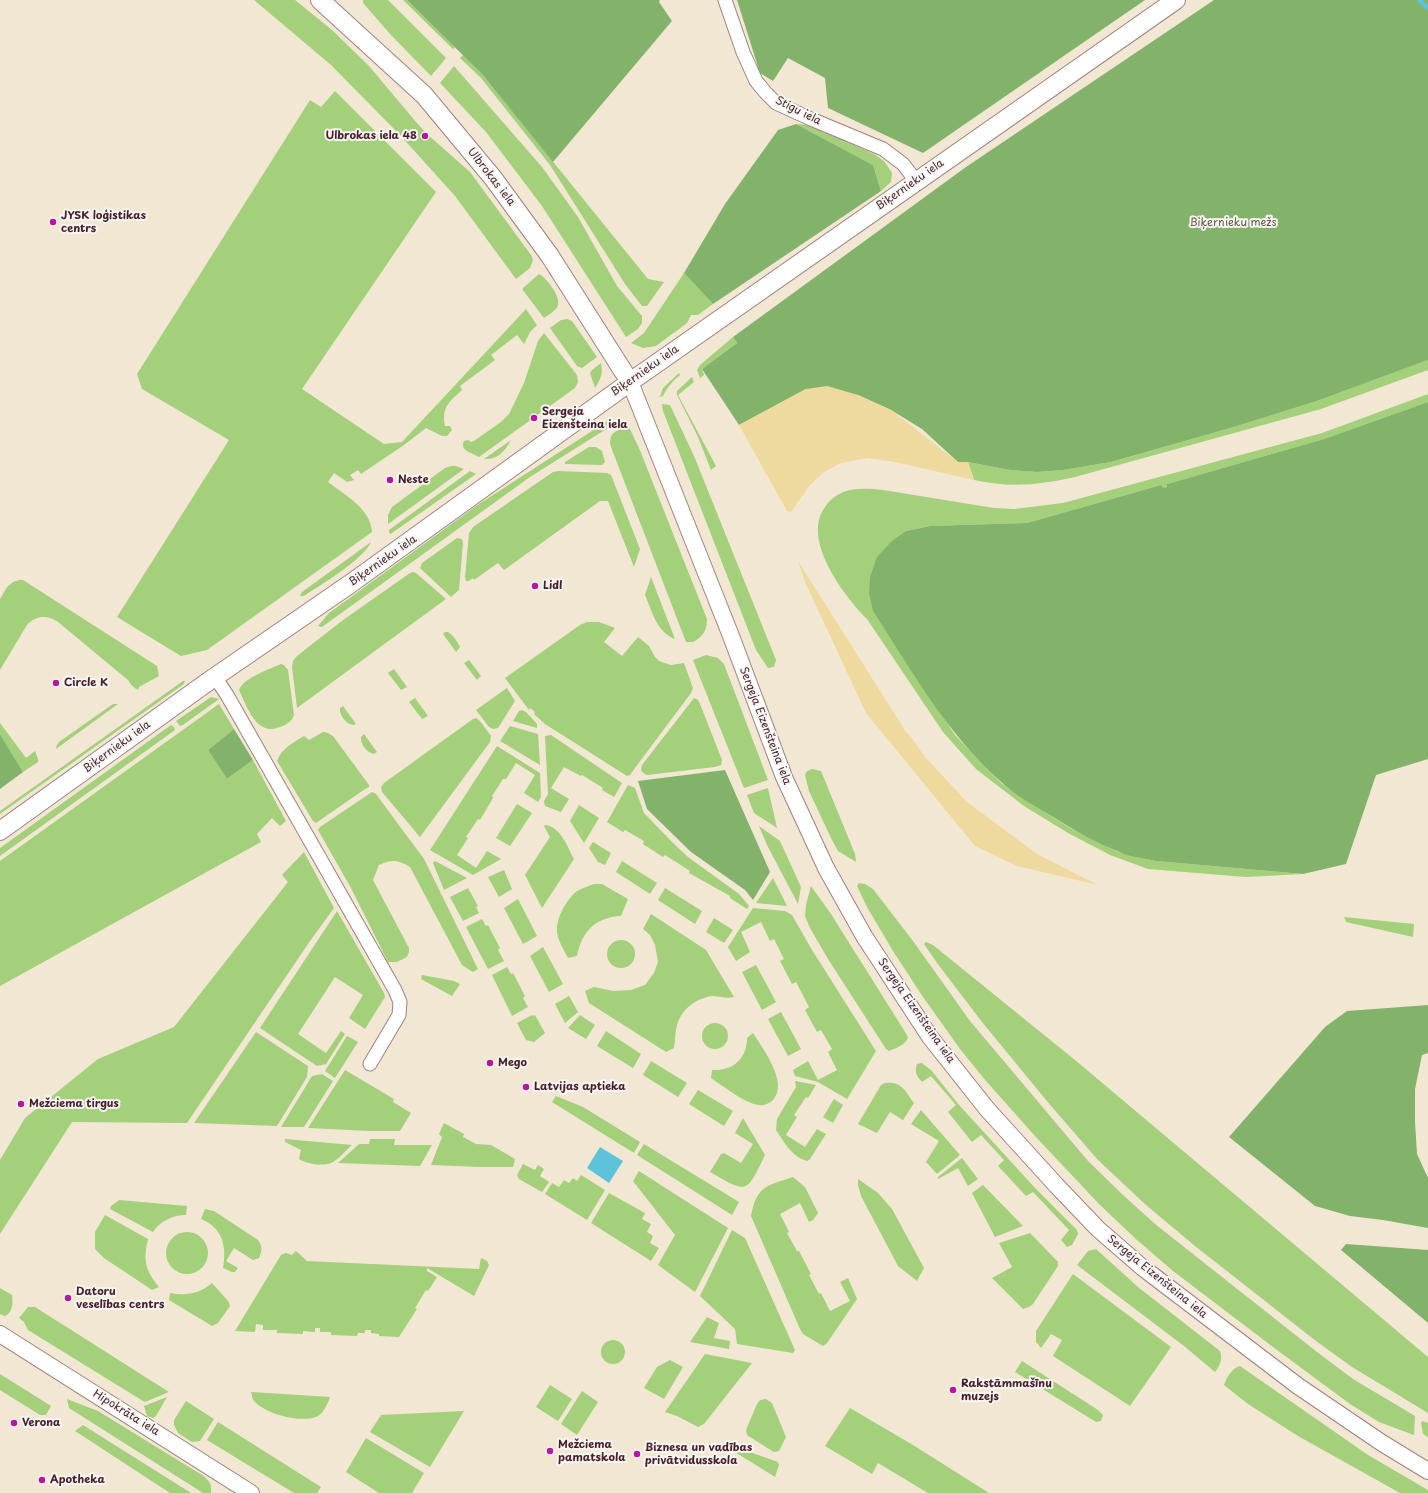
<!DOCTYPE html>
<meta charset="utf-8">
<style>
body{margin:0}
canvas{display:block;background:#f2e7d3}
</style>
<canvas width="1428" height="1493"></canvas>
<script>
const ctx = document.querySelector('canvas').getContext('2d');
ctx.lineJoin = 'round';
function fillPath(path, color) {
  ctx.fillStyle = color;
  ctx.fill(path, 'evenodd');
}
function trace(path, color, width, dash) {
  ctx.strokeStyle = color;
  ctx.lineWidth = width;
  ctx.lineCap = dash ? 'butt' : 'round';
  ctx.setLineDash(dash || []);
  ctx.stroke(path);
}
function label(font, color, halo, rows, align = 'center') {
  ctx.font = font + ' "Playpen Sans",sans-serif';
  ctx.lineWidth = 4;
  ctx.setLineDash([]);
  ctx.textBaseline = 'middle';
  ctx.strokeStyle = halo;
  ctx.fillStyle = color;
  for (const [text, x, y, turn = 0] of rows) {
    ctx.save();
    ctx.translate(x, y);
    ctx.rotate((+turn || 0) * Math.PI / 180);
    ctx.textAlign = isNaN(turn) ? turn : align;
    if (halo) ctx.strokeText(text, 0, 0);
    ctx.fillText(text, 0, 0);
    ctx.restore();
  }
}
const green = new Path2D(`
 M254,0H295L332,30L369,66L416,122L427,134L470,172L531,255L533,260L530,268L516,279L455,196L400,135L331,65Z
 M363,0H388L446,58L431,76L391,35L363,3Z
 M403,0H407L455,47L453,49Z
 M463,55L482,74L648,279L664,282L647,306H642L625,284L550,165L481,78L460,58Z
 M454,66L542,167L578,217L617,286L642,316V323L638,329L626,337L542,206L486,132L440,83Z
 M335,91L436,192L302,389L384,444L402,442L526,309L537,325L530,332L524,344L517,335L491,355L495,360L460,386L462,390C450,401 441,407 445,426H450L452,430L447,436H442L426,428L404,445L361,474L358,470L350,475L354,480L347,482L334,473L328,482C345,495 371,509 372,532L207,650L181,656L117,617L229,440L142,389L137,374L310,100L321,107Z
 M796,124L809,125L874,154L884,161L892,173L891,182L881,191L873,165Z
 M684,273L713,304L698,315H691L687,323L656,346L643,348L631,343L644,333Z
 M539,274C546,277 561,297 558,305C557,310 548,315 544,318L522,289Z
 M567,319L572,321L597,357L582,368L577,366L550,328L561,320Z
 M544,333L577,375L578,382L575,388L479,457C472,453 459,450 464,441L468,440L471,442L474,441L501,422L509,414L524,383L538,341Z
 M733,337L737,343L702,369L704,375L700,378L697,370L700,365Z
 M1428,360V370L1321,409L1075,477C1039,485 1010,488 974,480L968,462L1010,470L1037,472L1063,470L1111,462L1234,427L1317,401Z
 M601,363C603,373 601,379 595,388L590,373L592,370Z
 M679,373L680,375C673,381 667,387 663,396L660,397L663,388Z
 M692,377L694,382L678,395L716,466L711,470L698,437L677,395V391Z
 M1428,394V402L1324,439L1167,484V487L1162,489L1161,485L1027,523L930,526L906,531L936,707L955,735L980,762L1001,783L1025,800L1070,828L1118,852L1137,857L1156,861L1303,874L1246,877L1148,869L1110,855L1068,833L1024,806L976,769L943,732L867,619C844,596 801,539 825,507C831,498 840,492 850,490C861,488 872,489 883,490L994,508L1014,509L1063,503L1322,433Z
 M662,404L670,405L694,456L776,660L774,667L768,668L756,650L663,411Z
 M609,420L610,424L608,428L530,477L322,627L318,626L329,613L479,504Z
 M628,425L639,448L707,619C707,630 703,637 693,642H686L611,447C607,432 618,431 628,425Z
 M511,440C505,451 498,460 484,459Z
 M589,447H596L602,451L605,462L602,465L565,464V462Z
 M451,466H456L464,469L388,524V515L392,507L445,468Z
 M470,471L476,474L392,533L390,534L389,532V530Z
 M558,471L607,473L611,475L640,549L634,567L608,501H600L504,570L498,563L474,580L473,578L469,581H466L465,577L469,533L473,527L553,472Z
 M457,538L462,539L463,543L459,590L451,597L420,568L422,563Z
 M371,542C363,560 322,584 304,596H300L302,592Z
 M413,572L416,573L446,599L297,708L292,667L293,661L297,656L343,620L410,573Z
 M651,577L675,639C657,633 652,611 645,595Z
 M19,580H23L157,666L159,676L139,687L138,690C133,687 131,685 128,680L58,622C48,615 36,615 27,625L0,670V599L7,587L13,582Z
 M587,622H599L615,628L604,642L622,656L638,637L649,646L655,657L659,661L671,665L684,663L693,688L691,693L635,768L630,775L627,776L545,724L534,714L535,712L530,708L529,710L505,678L580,625Z
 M445,632H448C453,635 457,641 460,647L456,652L443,634Z
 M706,655L718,658L724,664L768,780L744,788L693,660Z
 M469,660L481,676L477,680L464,663Z
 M281,664L284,665L288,670L294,715C292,721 286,725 280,727C256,737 247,706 239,690C243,678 270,669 281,664Z
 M394,669L407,687L401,690L388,673Z
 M183,681H185L184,684L0,814V811Z
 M507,688L515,701L498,728L493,729L489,727L476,710Z
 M211,697L219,699L183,725L180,726L176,721Z
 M415,698L428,716L422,719L409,702Z
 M694,698L698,700L700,704L722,760L721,765L715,767L647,775L643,773L641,770L642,765Z
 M113,704H118L56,749L57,745L59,742Z
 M219,704L234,729L208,750L227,779L253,760L286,821L280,826L272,818L257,834L261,842L0,986V861Z
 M343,706L356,724L353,725C346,724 339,715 340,708Z
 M522,710L526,712L537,724V728L513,721L519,711Z
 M476,718L480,721L491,736L490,742L420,837L382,792L381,787L384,783L473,719Z
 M0,723L26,758L35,751L38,759V762L23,772L0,734Z
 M171,725L174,727L175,730L0,856V848Z
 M510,726L538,734L540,765L500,741Z
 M323,732L328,733L333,736L369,785V787L365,789L316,823L313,821L277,761C282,748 293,743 304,736L309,740Z
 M364,734L377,752L374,754C367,753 360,744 361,737Z
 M551,735L622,783L614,797L602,790L603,788L582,775L581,776L564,767L551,788L569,799L561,812L545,806L544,801L548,794L545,736Z
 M497,746L540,773L541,797L538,802L524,793L535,775L516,763L506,779H503L492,796L493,798L480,820L478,819L466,837L468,838L457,855L476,868L487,851L501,859L473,875L430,850Z
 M812,769L821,771L855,854L856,862L838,851L831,838L809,791L805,775L807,771Z
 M628,785L635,788L644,813L675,845L688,857L739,894L749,906L747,909L730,898V896L689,873L690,871L665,855L663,857L643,844L644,841L625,830L623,832L607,822Z
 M768,788L777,828L754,813L747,795Z
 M372,792L376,794L424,859L478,969L473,972L462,965L410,867C398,860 392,859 379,865L373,880L409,948V952L407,957L397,962H388L351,888L318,830L320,827Z
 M517,804L532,813L510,846L496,838Z
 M579,805L599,818L584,843L570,821Z
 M545,825C561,827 567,846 574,859L542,908L525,875L550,837L544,826Z
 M759,826L780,841L801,887L798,904L767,845Z
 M593,842L611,853L605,865L598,862L589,848Z
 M304,852L334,908L310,941L187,1123L72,1122L0,1234V1160L25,1118L98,1059L174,1027L288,882L282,875Z
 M435,861L467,878L444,890L433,863Z
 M622,861L657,883L650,894L616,872Z
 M504,870L512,889L499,897L488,877Z
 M773,878L787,906L756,903Z
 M859,883L865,884L873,889L913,941L970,1021L1088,1161L1123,1195L1155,1224L1317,1352L1353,1379L1415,1416L1414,1435L1379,1422L1350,1404L1277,1350L1173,1271L1137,1240L1099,1204L1035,1136L986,1081L960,1049L921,994L893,951L867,907L857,886Z
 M594,884H602L628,899L621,916C596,917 582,931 577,956L568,958C564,950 558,941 557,932C556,918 566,900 577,891C582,888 589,886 594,884Z
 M811,886L831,914L907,1035L908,1038C905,1045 896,1048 889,1051L886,1049L828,959L810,928L805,916L806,905Z
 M468,888L478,906L476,907L479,913L463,921L450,897Z
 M665,888L702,911L695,924L658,900Z
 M518,899L537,936L523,944L504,908Z
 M753,908L785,911L792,915L812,950L876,1051L847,1099L818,1082L795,1076L793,1070L808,1061L818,1080L837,1070L828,1052L832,1049L821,1030L817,1032L805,1010L809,1007L796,982L792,984L780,961L784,959L774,939L770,941L761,922L741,932L750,952L736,961L728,947Z
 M337,911L384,993L385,997L365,1029L349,1018L363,995L335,977L298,1034L326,1053L341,1031L345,1034L326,1064L317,1066L260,1028Z
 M651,914L706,950L734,997C726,999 719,996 712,996C696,998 681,1010 677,1025C675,1033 675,1040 674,1048L666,1052L589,1003L585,991L594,987L613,991L631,990L645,985L654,973L658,962L655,945L650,935L643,929Z
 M1344,917L1414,924L1413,937L1346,922Z
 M714,918L733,930L724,943L706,932Z
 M482,919L486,926L488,925L500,948L498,950L504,961L488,969L466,927Z
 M607 954a14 14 0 1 1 28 0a14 14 0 1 1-28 0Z
 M926,942L933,945L1075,1060L1428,1357V1413L1352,1367L1316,1341L1195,1246L1146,1205L1098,1160L1051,1106L982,1022L937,963L924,944Z
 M543,947L563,984L549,992L530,956Z
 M756,965L776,1002L762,1010L742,972Z
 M507,967L511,974L513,973L525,996L523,998L528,1007L512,1016L492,975Z
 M422,975L454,981L460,984L452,996L421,979Z
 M569,996L578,1012L565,1023L555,1004Z
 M781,1012L801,1049L788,1056L768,1019Z
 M532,1015L533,1016L535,1015L545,1033L534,1042L526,1040L517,1023Z
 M580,1015L595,1025L586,1039L568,1028Z
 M702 1036a13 13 0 1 1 26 0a13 13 0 1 1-26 0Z
 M606,1031L641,1054L633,1068L597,1046Z
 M256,1032L308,1066L307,1077L277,1126L194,1123Z
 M753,1033C763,1049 789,1083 773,1100C770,1103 764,1106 759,1105C746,1104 723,1086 711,1078L712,1070C733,1071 747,1059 747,1038Z
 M347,1036L358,1042L335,1078L325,1071Z
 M651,1061L687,1083L678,1097L643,1075Z
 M922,1063L931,1070L959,1105L1036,1189L1077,1230L1078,1234L1072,1245L1067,1247L1061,1240L1069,1230L1033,1192L1026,1196L998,1166L1004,1160L981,1135L972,1142L948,1112L956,1105L931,1076L922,1082C917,1076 914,1073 917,1064Z
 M345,1070L394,1099L393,1102L411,1113L400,1131H370L308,1128Z
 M322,1074L333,1081L304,1127H281L312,1076Z
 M795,1081L816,1085L808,1098L806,1097L794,1115L797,1117L786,1135L805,1147L817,1129L826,1134L810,1159L807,1161C792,1157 784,1142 776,1130L777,1119L796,1087Z
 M885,1083C902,1081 905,1091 914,1103L903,1120L890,1112L877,1133L858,1124L881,1085Z
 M698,1090L733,1111L724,1126L689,1104Z
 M556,1096L583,1107L640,1142L634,1153L552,1102Z
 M834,1099L843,1105L833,1123L823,1117Z
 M921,1110L960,1155L937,1174L926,1162L939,1141L911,1124Z
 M743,1118L765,1155C746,1194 748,1194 710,1172L721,1154H722L724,1153L741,1163L753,1144L735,1133Z
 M444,1123L464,1134L463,1137L476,1144L491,1145L515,1159L513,1167H479L431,1165L442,1137L439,1134Z
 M285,1139L352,1145C346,1150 340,1158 333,1162C324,1167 307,1164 299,1159L301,1150L285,1142Z
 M370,1139H395L394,1145H432L420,1166L338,1163L359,1144H369Z
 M644,1144L739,1202L732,1215L637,1155Z
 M962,1158L978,1179L968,1186L958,1168L938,1179V1177Z
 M523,1164L535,1170L538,1165L544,1169L540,1176L549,1182L542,1192L519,1179L517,1175Z
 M639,1171L728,1228L695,1292L658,1265L675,1235L633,1181Z
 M581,1175L605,1190L587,1220L545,1194L552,1183L559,1187L564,1180L569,1183L573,1178L577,1181Z
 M793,1177L805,1187L818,1213L813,1220L809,1222L800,1203L780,1214L789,1232L787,1233L797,1251H799L811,1274L809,1275L819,1294L821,1293L830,1311L850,1301L840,1282L848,1278L857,1299L827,1343L823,1346L803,1334L800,1329L751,1216C757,1185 767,1186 793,1177Z
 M858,1179L878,1193L892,1209L924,1268L917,1281L898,1266L861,1196L858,1185Z
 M983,1185L1023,1226L995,1237L972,1193Z
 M609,1193L645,1213L642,1219L651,1224L647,1232L653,1236L650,1243L659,1248L651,1261L591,1223Z
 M119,1200L187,1206L186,1215C173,1215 160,1221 153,1232L110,1209L111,1206Z
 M205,1209L214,1211L258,1240C263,1247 262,1251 259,1258L253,1260L234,1248L226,1261L238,1268L235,1272H232L223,1268C227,1247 223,1228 201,1219Z
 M105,1215L148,1239C143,1260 145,1270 159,1287L152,1290L104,1258L95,1249V1232Z
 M732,1230L745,1238L795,1350L793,1353L737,1344L735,1329L700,1296Z
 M166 1253a21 21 0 1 1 42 0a21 21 0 1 1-42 0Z
 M1030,1233L1058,1262V1266L1033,1304L1029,1307L1023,1309L992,1278L1012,1267L999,1243Z
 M1096,1249L1138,1287L1220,1351C1223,1359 1220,1365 1215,1372L1184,1346L1077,1265L1088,1251Z
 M296,1251L307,1261L479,1269L481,1258L487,1261L489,1265L474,1296L427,1268V1271L437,1277L428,1291L426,1290L415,1308L417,1309L399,1337L379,1336V1334L371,1333V1330H365V1333H358L357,1336L331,1335V1332H320V1328H315V1332L303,1331V1334L277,1333V1330H263V1325L256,1324L255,1332L235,1331L281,1255L286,1253L292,1255Z
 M1073,1274L1171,1347L1130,1406L1053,1356L1062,1340L1051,1334L1041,1348L1036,1342V1331Z
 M212,1283L229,1302L230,1306L218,1323L212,1326L169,1300L170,1293C186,1296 199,1294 212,1283Z
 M0,1288L12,1295C13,1303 13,1312 5,1316L0,1314Z
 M28,1307H35L169,1392L145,1402L143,1401L28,1330L24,1322L19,1318Z
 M707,1317L719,1323L714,1338L730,1341L729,1349L690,1342Z
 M601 1352a12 12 0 1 1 24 0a12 12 0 1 1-24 0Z
 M705,1354L752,1363L704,1424L698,1427L677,1416L665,1412Z
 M670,1360L683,1367L664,1399L644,1388L657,1367Z
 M1022,1361L1098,1410L1103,1415L1101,1421L1096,1422L1015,1372Z
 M1240,1366L1368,1455L1428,1490V1493H1400L1298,1436L1248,1404L1224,1385C1227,1377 1231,1369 1240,1366Z
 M0,1374L51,1406L46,1415H40L0,1390Z
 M550,1385L572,1399L558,1421L536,1407Z
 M582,1391L598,1402L577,1435L561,1424Z
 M251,1392L330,1397C328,1403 324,1412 318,1416C305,1423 275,1416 263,1408C259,1406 256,1403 253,1400Z
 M167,1397L156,1416L153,1418L147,1416L144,1406Z
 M67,1399L98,1411L202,1475C209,1480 212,1484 211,1493H203L69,1408Z
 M766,1399L772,1403L786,1437L779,1451L774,1452L772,1451L747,1435L746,1430L757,1404L760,1400Z
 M186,1401L214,1419L200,1441L192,1442L178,1433L174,1425V1420Z
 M850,1408L913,1445L989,1493H928L878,1463L872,1474L825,1446Z
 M464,1411L430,1467L370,1432L381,1415Z
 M1423,1421L1428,1423V1437L1423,1434L1421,1423Z
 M218,1422L321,1487L317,1493H294L207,1440Z
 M83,1425L191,1493H170L75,1431Z
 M366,1438L424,1473L412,1493H379L346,1472Z
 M730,1445L778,1462L779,1465L775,1477L727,1447Z`);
const forest = new Path2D(`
 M407,0H660L659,2L672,21L553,162L482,74Z
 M737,0H1145L923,153L828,108L825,78L788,58L773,81L760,73Z
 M1214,0H1428V360L1317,401L1234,427L1111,462L1063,470L1037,472L1010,470L968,462H958L922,429L891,410L858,395L806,389L739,425L702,369L737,343L733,337L966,167Z
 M796,124L873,165L881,191L713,304L684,273L725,204L778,130Z
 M1428,402V759L1376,775L1346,864L1303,874L1156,861C1143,858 1129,857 1117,851C1097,843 1077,832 1058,820C1038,808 1017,797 1000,781C947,734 912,671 873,611L869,593L870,577L877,557L892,541L906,531L930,526L1027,523L1161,485L1163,488L1167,487V484L1324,439Z
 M234,729L253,760L227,779L208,750Z
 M0,734L23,772L0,789Z
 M725,770L770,872L753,900L745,890L691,852L647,809L638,781Z
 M1428,1005V1053L1422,1055L1415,1089V1122L1417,1154L1428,1178V1228L1383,1220L1350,1216L1315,1206L1229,1137L1325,1027L1347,1011Z
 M1346,1244L1428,1250V1323L1341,1250Z`);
const sand = new Path2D(`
 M827,386L858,395L891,410L958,462H968L974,480L895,462L867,458L841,463L824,472L810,485L791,512L787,511L739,425L806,389Z
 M798,561L906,732L911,737L925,757L967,802L1037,854L1098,885L1017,866L975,846L866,713L805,582Z`);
const water = new Path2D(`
 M600,1147L623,1161L609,1183L587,1168Z`);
const stream = new Path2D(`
 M1419,0L1428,8`);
const minor = new Path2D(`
 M725,0L743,52L756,81L766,93L776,103L811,119L883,149L903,164L916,181
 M215,677L227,695L395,990L400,1002L399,1015L370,1064`);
const tertiary = new Path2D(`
 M630,382L731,636L784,777L826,868L864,936L930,1037L987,1109L1056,1185L1098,1229L1143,1268L1298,1386L1382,1443L1428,1471
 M0,1334L251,1493`);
const secondary = new Path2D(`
 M320,0L424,95L493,178L550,256L630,382
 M0,831L209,681L350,584L630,382L1176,0`);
const markers = [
 [425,136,4,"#b5179e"],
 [53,222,4,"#b5179e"],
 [534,418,4,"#b5179e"],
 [390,480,4,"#b5179e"],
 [535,586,4,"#b5179e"],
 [56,683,4,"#b5179e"],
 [490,1063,4,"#b5179e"],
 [526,1087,4,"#b5179e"],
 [21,1104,4,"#b5179e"],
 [68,1298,4,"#b5179e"],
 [953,1390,4,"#b5179e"],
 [14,1423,4,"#b5179e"],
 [550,1451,4,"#b5179e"],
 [637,1454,4,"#b5179e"],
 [42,1480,4,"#b5179e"]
];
const streetNames = [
 ["Stigu iela",798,111,27],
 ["Ulbrokas iela",491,177,52],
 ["Biķernieku iela",910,185,-35],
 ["Biķernieku iela",645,371,-35],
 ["Biķernieku iela",383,561,-35],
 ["Sergeja Eizenšteina iela",765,726,69],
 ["Biķernieku iela",117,747,-36],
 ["Sergeja Eizenšteina iela",916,1011,55],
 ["Sergeja Eizenšteina iela",1157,1277,39],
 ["Hipokrāta iela",126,1413,32]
];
const poiNames = [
 ["Ulbrokas iela 48",417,136,"right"],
 ["JYSK loģistikas",61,216],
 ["centrs",61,229],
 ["Sergeja",542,412],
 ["Eizenšteina iela",542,425],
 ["Neste",398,480],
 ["Lidl",543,586],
 ["Circle K",64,683],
 ["Mego",498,1063],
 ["Latvijas aptieka",534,1087],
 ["Mežciema tirgus",29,1104],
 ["Datoru",76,1292],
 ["veselības centrs",76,1305],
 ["Rakstāmmašīnu",961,1384],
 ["muzejs",961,1397],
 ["Verona",22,1423],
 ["Mežciema",558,1445],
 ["pamatskola",558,1458],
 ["Biznesa un vadības",645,1448],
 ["privātvidusskola",645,1461],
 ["Apotheka",50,1480]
];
const parkNames = [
 ["Biķernieku mežs",1233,223]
];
fillPath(green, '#a4cf7b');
fillPath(forest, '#83b26b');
fillPath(sand, '#eeda9e');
fillPath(water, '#5dc3da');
trace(stream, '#5dc3da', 4.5);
trace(minor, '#9e837f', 15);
trace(tertiary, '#9e837f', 18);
trace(secondary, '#9e837f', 20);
trace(minor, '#fff', 13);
trace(tertiary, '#fff', 16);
trace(secondary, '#fff', 18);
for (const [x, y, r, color] of markers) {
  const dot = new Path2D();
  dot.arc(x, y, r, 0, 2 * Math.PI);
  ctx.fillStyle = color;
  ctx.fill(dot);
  trace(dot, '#f6f6f2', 1.5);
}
label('11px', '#4a1f2b', '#f6f6f2', streetNames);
label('bold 11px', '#4a1f2b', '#f6f6f2', poiNames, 'left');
label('11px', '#655443', '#f6f6f2', parkNames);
</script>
